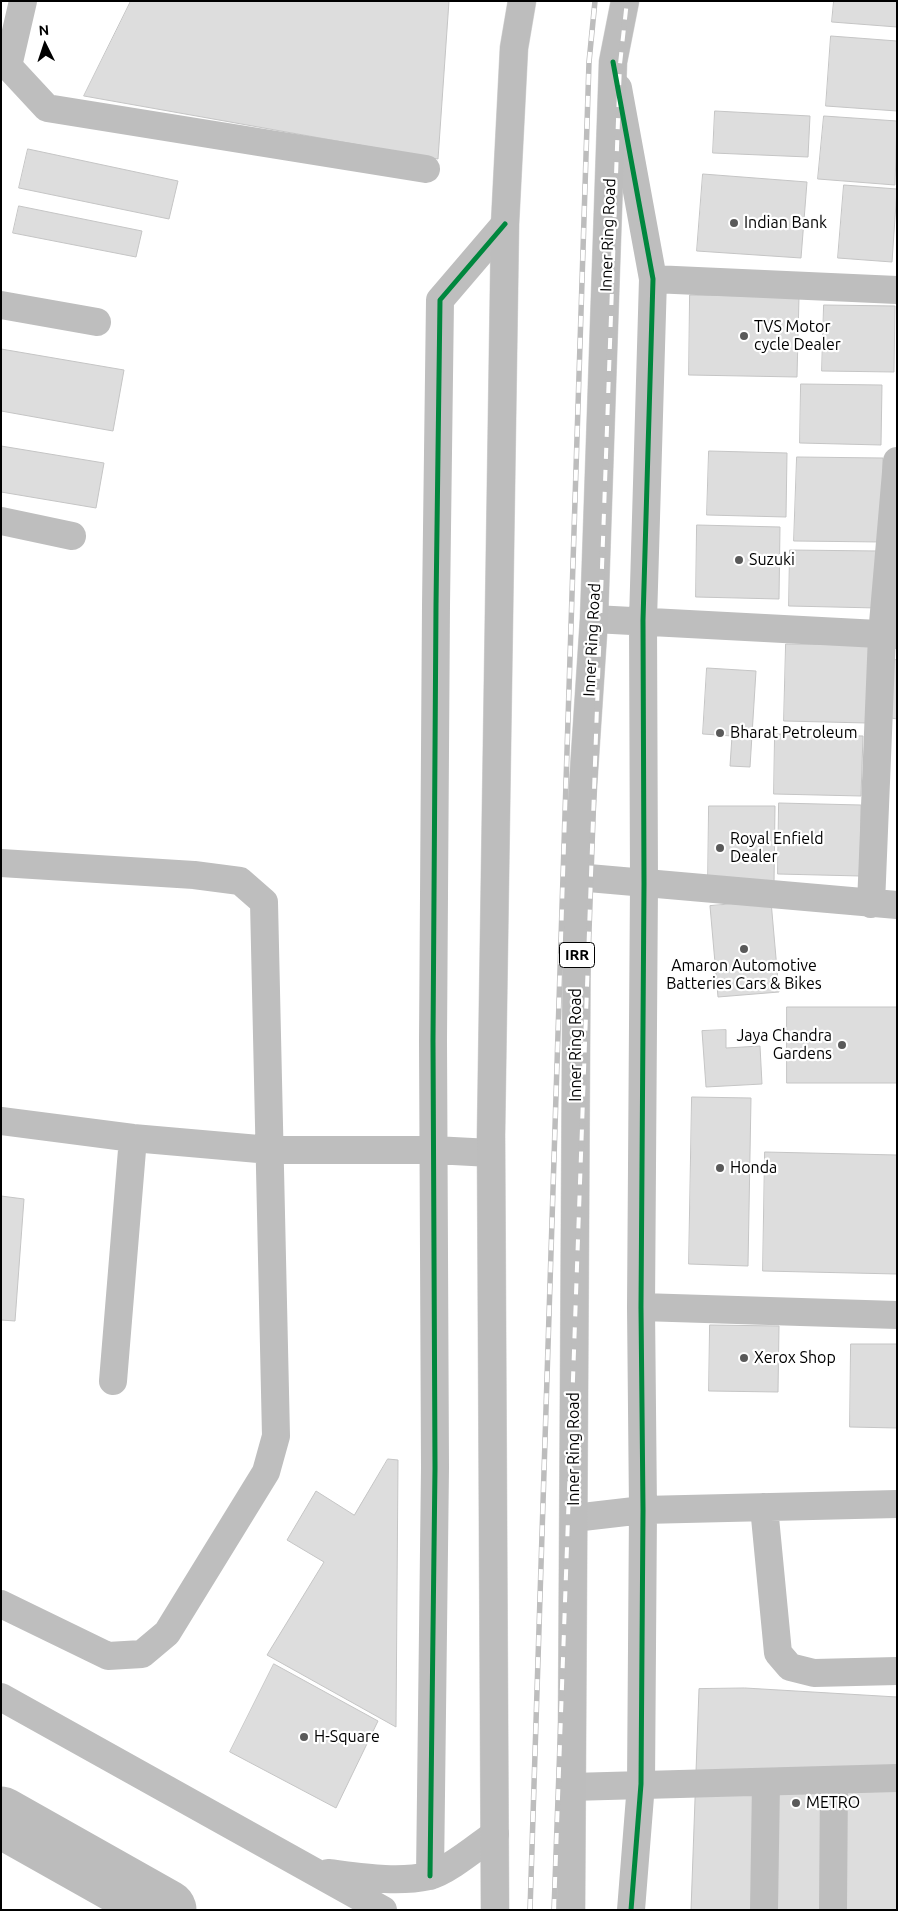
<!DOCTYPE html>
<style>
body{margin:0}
#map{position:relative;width:898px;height:1911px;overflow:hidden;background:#fff;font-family:Ubuntu,sans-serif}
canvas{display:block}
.frame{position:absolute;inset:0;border:2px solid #000;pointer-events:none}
.north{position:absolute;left:20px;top:20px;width:50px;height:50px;-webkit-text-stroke:4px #fff;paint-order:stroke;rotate:356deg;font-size:14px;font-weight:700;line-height:20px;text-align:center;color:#000}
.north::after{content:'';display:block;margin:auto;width:18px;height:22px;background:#000;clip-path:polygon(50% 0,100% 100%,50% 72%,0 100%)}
</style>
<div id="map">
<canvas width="898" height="1911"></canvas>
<div class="frame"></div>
<div class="north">N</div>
</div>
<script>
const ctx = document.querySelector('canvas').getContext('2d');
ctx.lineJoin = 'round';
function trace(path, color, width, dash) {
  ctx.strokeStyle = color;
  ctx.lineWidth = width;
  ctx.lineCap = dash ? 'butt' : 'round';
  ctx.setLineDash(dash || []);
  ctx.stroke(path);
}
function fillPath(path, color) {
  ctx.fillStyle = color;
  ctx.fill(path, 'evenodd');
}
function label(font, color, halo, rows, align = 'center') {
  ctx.font = font + ' Ubuntu,sans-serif';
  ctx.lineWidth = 4.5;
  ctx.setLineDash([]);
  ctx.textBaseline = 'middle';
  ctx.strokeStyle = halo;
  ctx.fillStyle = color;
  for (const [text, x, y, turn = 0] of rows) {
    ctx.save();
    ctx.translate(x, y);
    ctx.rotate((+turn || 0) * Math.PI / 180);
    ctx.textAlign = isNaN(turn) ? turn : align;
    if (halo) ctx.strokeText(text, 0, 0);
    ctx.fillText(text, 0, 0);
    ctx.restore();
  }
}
const river = new Path2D(`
 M1,1817L166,1910`);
const building = new Path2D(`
 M131,1H449L438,159L84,96Z
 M834,1H897V27L832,22Z
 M831,36L897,41V111L826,106Z
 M715,111L810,116L808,157L713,153Z
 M824,116L897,121L895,185L818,179Z
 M28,149L178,181L169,219L19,188Z
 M703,174L807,182L801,258L697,251Z
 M844,185L897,189L892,262L838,258Z
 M19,206L142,231L136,257L13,233Z
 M690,295L799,297L797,377L689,375Z
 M824,305L895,306L894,372L822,371Z
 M1,349L124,370L113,431L1,411Z
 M801,384L882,385L881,445L800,443Z
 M1,446L104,463L96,508L1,492Z
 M709,451L787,453L786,517L707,515Z
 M797,457L883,458L881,542L794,541Z
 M697,525L780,527L779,599L696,597Z
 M790,550L878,551L877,608L789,606Z
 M786,644L869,645L867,723L784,721Z
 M892,659L897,660V719L891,718Z
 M707,668L756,671L750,767L730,766L732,736L703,734Z
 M775,734L863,736L861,796L774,794Z
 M779,803L861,805L860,876L778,874Z
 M709,806H775L774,884H708Z
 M771,901L779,992L718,997L710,906Z
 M787,1007H897V1083H787Z
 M726,1030V1048L760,1046L762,1084L706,1087L702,1031Z
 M692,1097L751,1098L748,1266L689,1264Z
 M765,1152L897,1155V1274L763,1271Z
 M1,1196L24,1199L15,1321L1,1320Z
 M710,1325L779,1326L778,1392L709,1391Z
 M851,1344H897V1428L850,1427Z
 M388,1459L398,1460L396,1727L267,1655L324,1562L287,1540L316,1491L354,1515Z
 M274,1664L378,1721L336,1808L230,1752Z
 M745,1688L897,1697V1910H691L699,1689Z`);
const minor = new Path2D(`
 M1,63L8,66L47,108L426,169
 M8,66L23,1
 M618,88L653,279L643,620L644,884L641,1307L643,1510L641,1784L631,1910
 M653,279L897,290
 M1,305L97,322
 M1,521L72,536
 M594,619L897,635
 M1,863L194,875L240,881L264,902L276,1436L266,1472L167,1633L142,1654L108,1656L1,1604
 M577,877L897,905
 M871,904L882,635L897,461
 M1,1121L133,1138L270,1150H434L491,1153
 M641,1307L897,1315
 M113,1381L133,1138
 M764,1507L778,1653L790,1667L814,1673L897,1671
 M574,1518L643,1510L897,1504
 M1,1697L383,1910
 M571,1787L897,1778
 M328,1873C361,1877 397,1883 429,1876C447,1872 479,1845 495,1834
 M430,1876L435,1468L433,1040L436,605L440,300L505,224
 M764,1910L766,1783
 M833,1910L834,1780`);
const highway = new Path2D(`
 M495,1910L491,1135L505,224L514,48L522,1
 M571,1910L577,877L594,619L613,62L625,1`);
const rail = new Path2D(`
 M530,1910L589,62L595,1
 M554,1910L620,64L627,1`);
const cycleway = new Path2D(`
 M613,62L653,279L643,620L644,884L641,1307L643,1510L641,1784L631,1910
 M430,1876L435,1468L433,1040L436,605L440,300L505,224`);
const markers = [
 [734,223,5,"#595959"],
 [744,336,5,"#595959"],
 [739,560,5,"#595959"],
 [720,733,5,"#595959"],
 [720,848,5,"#595959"],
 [744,949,5,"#595959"],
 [842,1045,5,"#595959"],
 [720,1168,5,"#595959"],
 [744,1358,5,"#595959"],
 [304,1737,5,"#595959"],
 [796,1803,5,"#595959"]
];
const shields = [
 [577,955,35]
];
const shieldNames = [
 ["IRR",577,955]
];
const poiNames = [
 ["Indian Bank",744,223],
 ["TVS Motor",754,327],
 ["cycle Dealer",754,345],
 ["Suzuki",749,560],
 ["Bharat Petroleum",730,733],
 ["Royal Enfield",730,839],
 ["Dealer",730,857],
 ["Amaron Automotive",744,966,"center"],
 ["Batteries Cars & Bikes",744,984,"center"],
 ["Jaya Chandra",832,1036,"right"],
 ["Gardens",832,1054,"right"],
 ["Honda",730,1168],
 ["Xerox Shop",754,1358],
 ["H-Square",314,1737],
 ["METRO",806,1803]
];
const streetNames = [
 ["Inner Ring Road",608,235,-88],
 ["Inner Ring Road",592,640,-87],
 ["Inner Ring Road",576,1045,-90],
 ["Inner Ring Road",574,1449,-90]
];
trace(river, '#bcbcbc', 61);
fillPath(building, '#ddd');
trace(building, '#c5c5c5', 1);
trace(highway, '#dbdbdb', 29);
trace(minor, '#bebebe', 28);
trace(highway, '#bdbdbd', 28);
trace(rail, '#bdbdbd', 5.5);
trace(rail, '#fff', 4, [11]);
trace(cycleway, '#00873e', 5);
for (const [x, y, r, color] of markers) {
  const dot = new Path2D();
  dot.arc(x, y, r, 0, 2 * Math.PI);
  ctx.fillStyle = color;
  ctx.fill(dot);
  trace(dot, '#fff', 2);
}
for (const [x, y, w] of shields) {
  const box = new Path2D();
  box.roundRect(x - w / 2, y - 12.5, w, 25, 4);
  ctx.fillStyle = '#fff';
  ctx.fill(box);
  trace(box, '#000', 1);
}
label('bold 15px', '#000', null, shieldNames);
label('16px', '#000', '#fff', poiNames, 'left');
label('16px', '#000', '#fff', streetNames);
</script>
